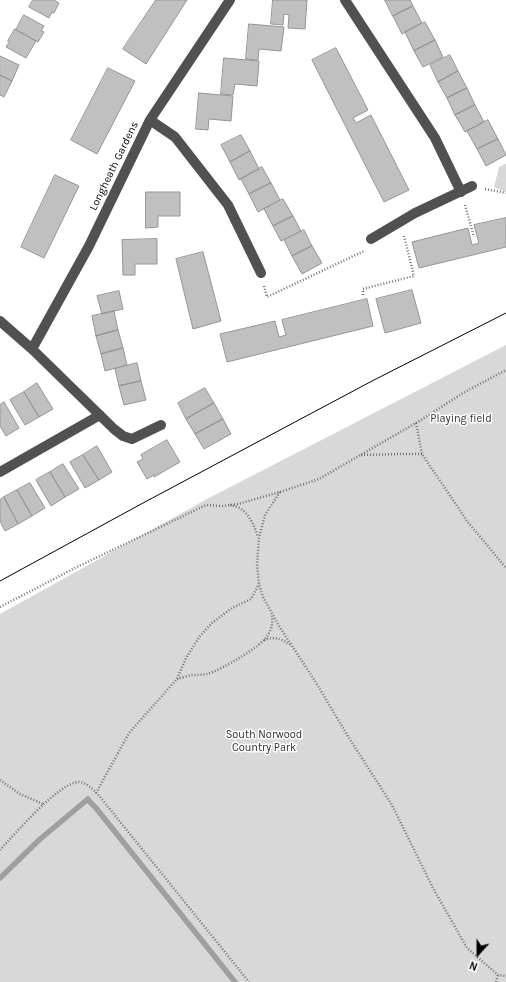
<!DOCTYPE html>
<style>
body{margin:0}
#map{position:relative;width:506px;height:982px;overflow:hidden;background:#fff;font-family:Karla,sans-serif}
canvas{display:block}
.north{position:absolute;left:458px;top:934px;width:40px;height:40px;-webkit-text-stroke:3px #fff;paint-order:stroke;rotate:201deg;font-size:11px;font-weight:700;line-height:16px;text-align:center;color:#000}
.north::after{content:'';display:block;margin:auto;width:14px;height:18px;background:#000;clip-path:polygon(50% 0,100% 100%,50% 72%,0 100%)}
</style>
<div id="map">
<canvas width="506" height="982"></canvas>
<div class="north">N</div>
</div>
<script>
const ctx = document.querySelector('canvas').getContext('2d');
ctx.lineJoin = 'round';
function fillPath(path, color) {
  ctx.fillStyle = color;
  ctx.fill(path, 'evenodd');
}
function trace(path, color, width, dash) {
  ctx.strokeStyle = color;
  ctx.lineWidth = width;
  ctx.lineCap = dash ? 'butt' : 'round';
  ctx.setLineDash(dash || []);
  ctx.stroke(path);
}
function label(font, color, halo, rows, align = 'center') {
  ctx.font = font + ' Karla,sans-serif';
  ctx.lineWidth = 3;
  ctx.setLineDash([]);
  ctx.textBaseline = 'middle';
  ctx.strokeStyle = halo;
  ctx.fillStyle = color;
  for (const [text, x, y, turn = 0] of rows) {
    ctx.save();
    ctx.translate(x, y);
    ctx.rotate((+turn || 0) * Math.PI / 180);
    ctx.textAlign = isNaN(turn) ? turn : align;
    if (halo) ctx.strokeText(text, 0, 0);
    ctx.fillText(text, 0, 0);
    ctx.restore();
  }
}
const green = new Path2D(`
 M505,164H506V192L500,190L494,187L499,167Z
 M506,345V982H0V614L207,499Z`);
const stream = new Path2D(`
 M0,878L39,840L88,799L90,802L96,808L235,982`);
const building = new Path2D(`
 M33,0H54L59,3L54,13L52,12L49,18L29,7Z
 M156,0H187L146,64L123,49Z
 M273,0H307L305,29L288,28L289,15L284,14L283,25L271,24Z
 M385,0H410L413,6L393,16Z
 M413,6L422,23L402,34L393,16Z
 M24,15L44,26L41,31L44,32L38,42L16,30Z
 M425,22L435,40L414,51L405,32Z
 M249,24L284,27L281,51L259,49L258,60L246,59Z
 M15,29L36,41L26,58L6,47L10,41H8Z
 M435,40L443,57L423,67L414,51Z
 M336,48L368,110L353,118L356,123L371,115L409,190L384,202L312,60Z
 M450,55L458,71L438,82L430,65Z
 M0,56L19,65L12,81L0,75Z
 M224,58L259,61L257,86L235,84L233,95L221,94Z
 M108,68L135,81L97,154L71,140Z
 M458,71L467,88L447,98L438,82Z
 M0,75L12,81L4,97L0,95Z
 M467,88L475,105L455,115L447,98Z
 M199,93L233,96L231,121L209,119L208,130L196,129Z
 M475,105L484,122L465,132L455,115Z
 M488,120L498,139L477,149L467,131Z
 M241,135L250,151L230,162L221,145Z
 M498,139L506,155L486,166L477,149Z
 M250,151L259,169L239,180L230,162Z
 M262,167L271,183L249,194L241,179Z
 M55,175L79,186L44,258L21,247Z
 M271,183L280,200L258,212L249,194Z
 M146,192H180V216H158V227L146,228Z
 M283,199L293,216L273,226L264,209Z
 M293,216L301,231L281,241L273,226Z
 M506,218V247L419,268L412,242L468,228L472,245L479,243L474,225Z
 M304,230L312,246L292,256L284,240Z
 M157,239V264H135V275H123L122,240Z
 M312,246L322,263L302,274L292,256Z
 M203,252L221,321L193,329L176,259Z
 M412,290L421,323L385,333L376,299Z
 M119,291L123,309L102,314L97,296Z
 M367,299L373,326L227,362L220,334L275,321L279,337L286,335L282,320Z
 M114,311L118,330L96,336L92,316Z
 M118,330L123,348L101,354L96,336Z
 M123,348L127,365L105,371L101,354Z
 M137,363L141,381L119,386L115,369Z
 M141,381L146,400L124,405L119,386Z
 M37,383L53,409L39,417L24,392Z
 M205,388L214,403L186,419L178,403Z
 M24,392L39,417L25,425L10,400Z
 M4,402L19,428L6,436L0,426V405Z
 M214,403L223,419L195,434L186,419Z
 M223,419L231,434L204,449L195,434Z
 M167,440L180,462L154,477V475L147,479L137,462L143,459L141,455Z
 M97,446L112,472L99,480L83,455Z
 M83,455L99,480L85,488L70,462Z
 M63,464L79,489L65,497L50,472Z
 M50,472L65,497L51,506L36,480Z
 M30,483L45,508L32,516L17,490Z
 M17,490L32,516L18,524L4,497Z
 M4,497L18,524L5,531L0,521V500Z`);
const path = new Path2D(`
 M485,189L506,193
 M465,205L474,237
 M264,286L267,297L364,251
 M363,295V289L414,276L404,236
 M416,423L422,454L467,521L506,568
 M361,455L401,454H422
 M280,492L265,515L259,538L257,564L259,584L263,597L279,626L315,681L349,738L392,805L433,888L467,948L498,975L506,976
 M230,505C234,506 239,507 242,510C250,515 255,528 258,537
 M0,607L75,568L206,505L222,506L238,504L280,492L319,479L421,420L463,393L506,370
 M264,640C276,636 281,639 291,645
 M177,679C181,678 187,676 192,675C197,675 202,675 207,674C221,670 261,647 268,635C272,628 273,622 272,614
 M0,780L20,794L43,804
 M96,793L129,733L177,679L186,658L200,636L212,623L232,608L251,599L259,584
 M0,850C14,835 59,782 79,782C91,783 102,800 109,808L249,982
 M496,982L498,975`);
const minor = new Path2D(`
 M345,0L435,138L461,192
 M150,120L175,137L228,205L261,273
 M371,239L415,213L472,186
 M0,321L32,349
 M161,425L132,439L123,436L114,429L32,349L89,246L150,120L230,0
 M0,472L100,415`);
const tram = new Path2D(`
 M0,581L143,503L372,381L506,313`);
const streetNames = [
 ["Longheath Gardens",114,166,-64]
];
const parkNames = [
 ["Playing field",461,419],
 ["South Norwood",264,735],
 ["Country Park",264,748]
];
fillPath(green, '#d8d8d8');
trace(stream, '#9f9f9f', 5.5);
fillPath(building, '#c0c0c0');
trace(building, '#959595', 1);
trace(path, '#737373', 2.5, [1, 2]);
trace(minor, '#515151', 10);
trace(tram, '#000', 1);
label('11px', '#000', '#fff', streetNames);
label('11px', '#2f2f2f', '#fff', parkNames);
</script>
